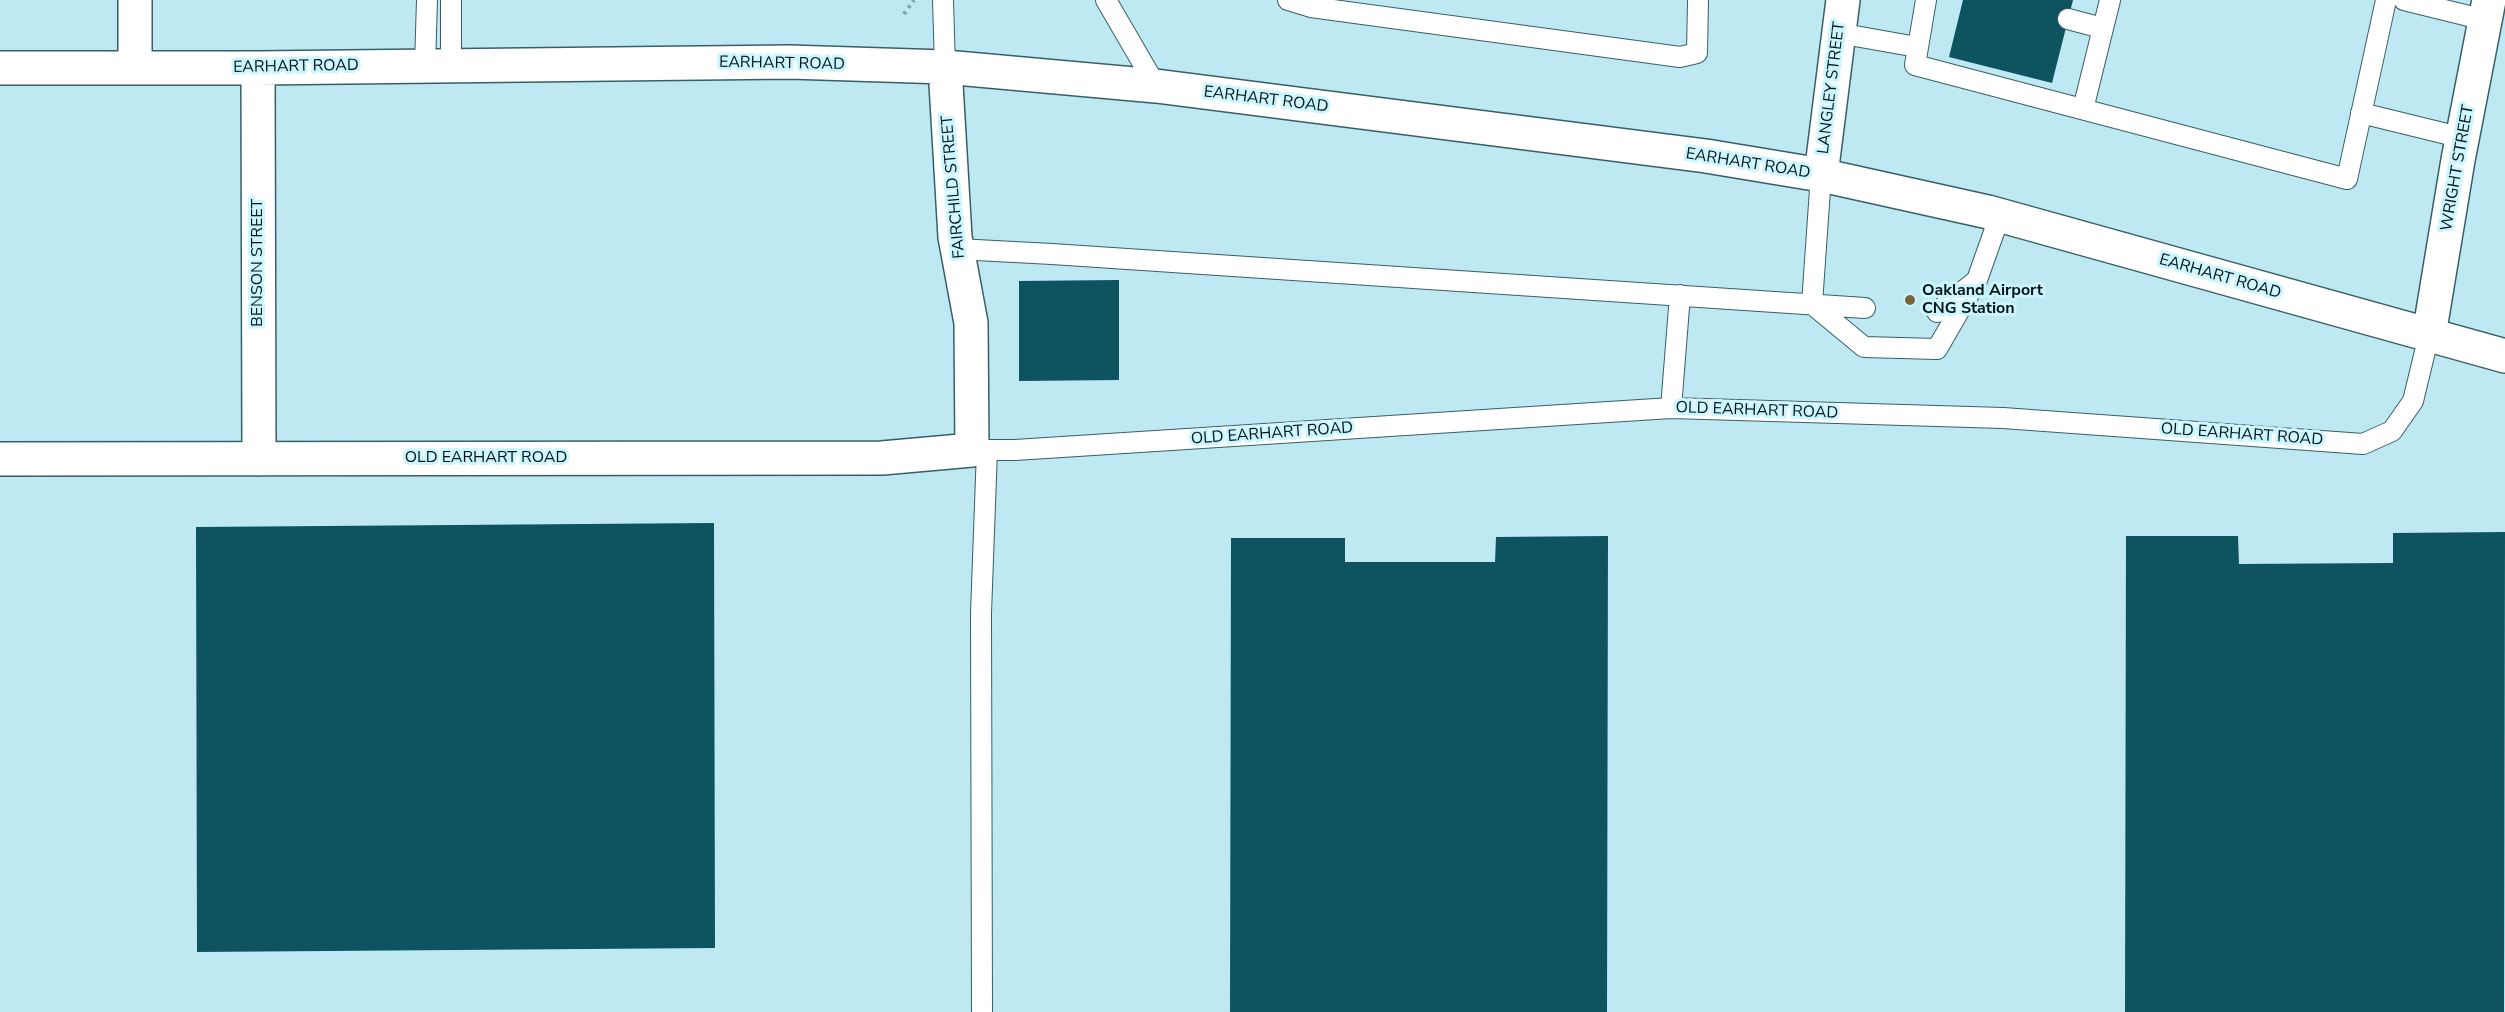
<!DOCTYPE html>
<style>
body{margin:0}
canvas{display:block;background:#bee8f2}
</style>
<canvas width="2505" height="1012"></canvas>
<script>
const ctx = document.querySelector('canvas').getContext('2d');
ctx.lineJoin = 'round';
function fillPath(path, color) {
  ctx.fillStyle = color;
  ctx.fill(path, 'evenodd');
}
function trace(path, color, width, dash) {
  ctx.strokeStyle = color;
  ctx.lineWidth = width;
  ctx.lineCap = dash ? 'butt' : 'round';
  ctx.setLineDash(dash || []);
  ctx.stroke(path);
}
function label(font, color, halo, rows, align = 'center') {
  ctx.font = font + ' "Nunito Sans",sans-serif';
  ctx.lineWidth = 6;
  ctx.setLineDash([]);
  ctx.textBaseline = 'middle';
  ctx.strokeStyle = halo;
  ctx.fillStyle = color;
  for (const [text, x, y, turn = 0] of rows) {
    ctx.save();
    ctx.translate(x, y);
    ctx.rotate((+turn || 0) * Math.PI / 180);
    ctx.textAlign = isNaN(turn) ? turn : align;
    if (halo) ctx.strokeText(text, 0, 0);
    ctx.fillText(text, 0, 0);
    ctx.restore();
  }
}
const building = new Path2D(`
 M1963,0H2073L2052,83L1949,57Z
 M1119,280V380L1019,381V281Z
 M714,523L715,948L197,952L196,527Z
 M2505,532L2504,1012H2125L2126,536H2238L2239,564L2393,563V533Z
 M1608,536L1607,1012H1230L1231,538H1345V562H1495L1496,537Z`);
const path = new Path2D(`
 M904,14L914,0`);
const service = new Path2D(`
 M943,0L945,67
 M1106,0L1156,86
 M1288,0L1311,7L1680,57L1697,53L1698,0
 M1926,0L1915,65L2347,179L2386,0
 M2404,0L2485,20
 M2068,19L2102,28
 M1838,33L1917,47
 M425,65L427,0
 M451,65V0
 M2083,109L2110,0
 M2361,113L2463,138
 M957,249L1052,254L1865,308
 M1812,304L1864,347L1937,349L1977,280
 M1812,304L1821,175
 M1937,312L1977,280L2000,215
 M1671,408L1680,295
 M972,450H1015L1671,408L2003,418L2363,444L2392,431L2413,401L2429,335
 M982,1012L981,613L987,450`);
const minor = new Path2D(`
 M135,0V67
 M0,68H258L790,62L945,67L1156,86L1706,156L1821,175L1988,212L2505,356
 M258,68L259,459
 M1821,175L1843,0
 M2429,335L2458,160L2489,0
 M0,459L882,458L972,450L971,323L955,237L945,67`);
const markers = [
 [1910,300,6,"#786432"]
];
const streetNames = [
 ["EARHART ROAD",782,64,1],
 ["EARHART ROAD",296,67,-1],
 ["LANGLEY STREET",1832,88,-83],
 ["EARHART ROAD",1266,100,7],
 ["EARHART ROAD",1748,164,9],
 ["WRIGHT STREET",2458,168,-80],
 ["FAIRCHILD STREET",954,187,-95],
 ["BENSON STREET",258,263,-90],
 ["EARHART ROAD",2220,277,16],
 ["OLD EARHART ROAD",1757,411,2],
 ["OLD EARHART ROAD",1272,434,-4],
 ["OLD EARHART ROAD",2242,435,4],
 ["OLD EARHART ROAD",486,458]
];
const poiNames = [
 ["Oakland Airport",1922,291],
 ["CNG Station",1922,309]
];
fillPath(building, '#0d5460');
trace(service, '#385f67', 22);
trace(minor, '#385f67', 36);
trace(path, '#81a2aa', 4, [3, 4.5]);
trace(service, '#fff', 20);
trace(minor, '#fff', 33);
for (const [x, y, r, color] of markers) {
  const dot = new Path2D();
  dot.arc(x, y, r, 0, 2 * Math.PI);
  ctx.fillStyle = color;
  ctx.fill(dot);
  trace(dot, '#cbf6ff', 2);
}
label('16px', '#041317', '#cbf6ff', streetNames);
label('bold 16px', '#041317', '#cbf6ff', poiNames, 'left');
</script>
